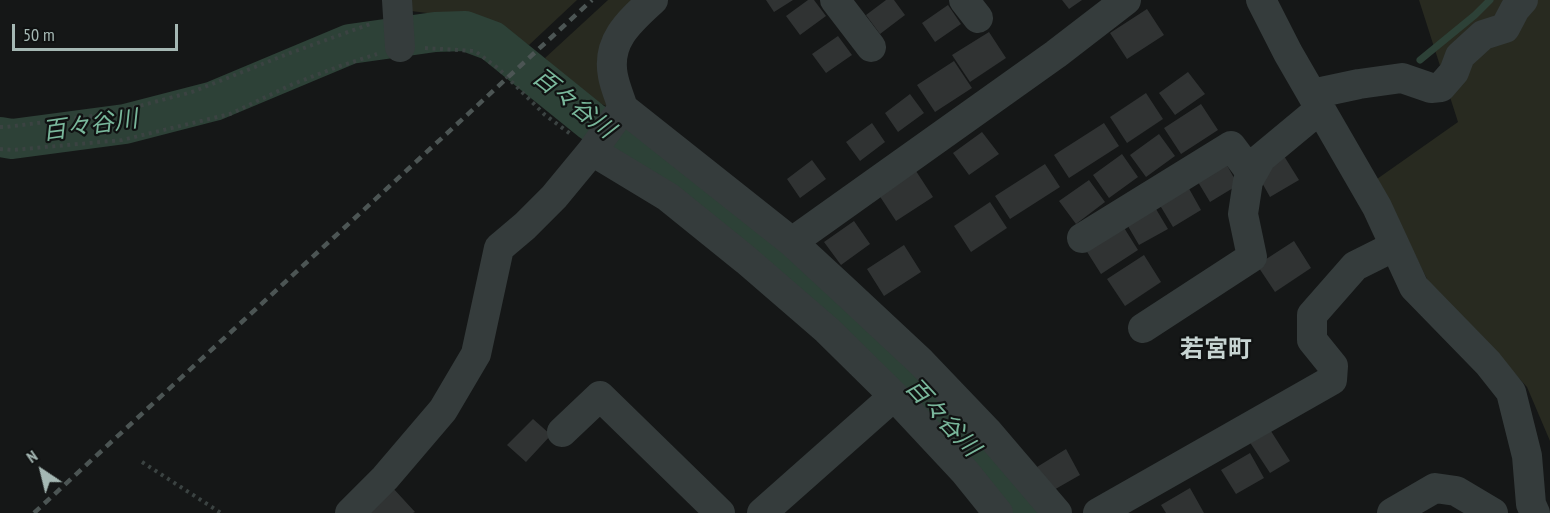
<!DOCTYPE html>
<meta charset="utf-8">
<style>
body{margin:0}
#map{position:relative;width:1550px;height:513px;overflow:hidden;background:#151717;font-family:"PT Sans Narrow",sans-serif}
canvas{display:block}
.north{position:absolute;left:12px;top:441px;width:60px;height:60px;-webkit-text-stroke:4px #101212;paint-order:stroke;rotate:325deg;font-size:16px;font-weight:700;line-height:24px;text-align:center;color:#a5b8b4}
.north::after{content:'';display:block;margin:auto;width:21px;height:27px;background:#a5b8b4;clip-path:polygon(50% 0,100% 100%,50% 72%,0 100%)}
.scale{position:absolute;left:12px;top:24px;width:166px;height:27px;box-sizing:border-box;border:3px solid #a5b8b4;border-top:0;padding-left:8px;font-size:18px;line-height:21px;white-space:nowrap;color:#a5b8b4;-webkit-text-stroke:4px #101212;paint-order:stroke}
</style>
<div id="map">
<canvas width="1550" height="513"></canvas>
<div class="north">N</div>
<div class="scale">50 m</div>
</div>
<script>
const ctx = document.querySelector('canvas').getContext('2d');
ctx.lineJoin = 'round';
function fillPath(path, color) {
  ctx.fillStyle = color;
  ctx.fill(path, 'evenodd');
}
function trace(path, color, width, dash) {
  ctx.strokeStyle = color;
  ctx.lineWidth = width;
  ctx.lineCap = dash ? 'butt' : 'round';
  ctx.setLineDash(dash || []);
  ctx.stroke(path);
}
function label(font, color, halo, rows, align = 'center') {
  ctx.font = font + ' "PT Sans Narrow","Noto Sans JP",sans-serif';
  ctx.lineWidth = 4.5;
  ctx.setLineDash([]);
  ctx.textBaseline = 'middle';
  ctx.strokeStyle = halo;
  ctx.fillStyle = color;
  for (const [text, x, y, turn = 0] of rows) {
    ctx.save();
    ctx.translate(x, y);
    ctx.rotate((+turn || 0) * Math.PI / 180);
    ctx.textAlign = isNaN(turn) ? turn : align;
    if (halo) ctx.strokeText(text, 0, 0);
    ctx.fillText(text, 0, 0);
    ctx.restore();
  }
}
const green = new Path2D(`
 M410,0H577L529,45L484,20L411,11Z
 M608,0H642L613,109L576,93L545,58Z
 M1419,0H1550V441L1527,387L1428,281L1377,179L1458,122Z`);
const stream = new Path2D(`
 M1420,60L1475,15L1490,0`);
const river = new Path2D(`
 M0,137L12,139L125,124L214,101L350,44L435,32L465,31L492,41L591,121L735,222L890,363L970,446L1026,513`);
const building = new Path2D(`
 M766,0H793L774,12Z
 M808,0H814L826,16L800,35L786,16Z
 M886,0H894L905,15L880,34L866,15Z
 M1062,0H1082L1069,9Z
 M948,5L961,24L935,42L922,23Z
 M1147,9L1164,35L1127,59L1110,33Z
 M989,32L1006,58L970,82L952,55Z
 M838,36L852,55L826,73L812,54Z
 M954,61L972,88L935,112L917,85Z
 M1188,72L1205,94L1175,115L1159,93Z
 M1146,93L1163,119L1127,143L1110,117Z
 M910,94L924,113L898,132L885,113Z
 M1201,104L1218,130L1181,154L1164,128Z
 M872,123L885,142L860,161L846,142Z
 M1104,123L1119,146L1069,178L1054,155Z
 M982,132L999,154L969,175L953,153Z
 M1159,134L1175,156L1146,177L1130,155Z
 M1122,154L1138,177L1109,198L1093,175Z
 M1284,156L1299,180L1270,197L1256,172Z
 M812,160L826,179L800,198L787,179Z
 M1224,160L1238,185L1210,202L1195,177Z
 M1045,164L1060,187L1010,219L995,196Z
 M916,171L933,197L896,221L879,195Z
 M1089,180L1105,202L1076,224L1059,201Z
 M1187,185L1201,210L1173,227L1158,202Z
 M990,202L1007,228L971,252L954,226Z
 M1153,204L1168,229L1139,245L1125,221Z
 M854,221L870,244L841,265L824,242Z
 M1121,223L1138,250L1101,274L1084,247Z
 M1294,241L1311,268L1275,292L1257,265Z
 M904,245L921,272L884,296L867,269Z
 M1144,255L1161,282L1125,306L1107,279Z
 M533,419L551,435L526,462L507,445Z
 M1269,428L1290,461L1270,473L1249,441Z
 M1066,449L1080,475L1052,491L1037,467Z
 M1250,453L1264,478L1236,494L1221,470Z
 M392,487L415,512L413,513H364Z
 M1190,488L1204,513H1166L1161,505Z`);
const path = new Path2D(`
 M425,48L475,51L499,69L545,115L572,135
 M0,127H6L109,114L192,92L290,53L373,23
 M0,149L13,150L122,140L230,114L293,84L340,66L377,54
 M142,462L221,513`);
const minor = new Path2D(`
 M397,0L400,47
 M653,0C630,21 606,41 613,76C615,87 620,98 623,108L792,242L845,291L921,362L987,431L1057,513
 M835,0L871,47
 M964,0L978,18
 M1261,0L1288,53L1377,207L1414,287L1488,363L1511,392L1527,456L1531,504L1535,513
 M1312,94L1359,84L1402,78L1431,88L1441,87L1454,72L1460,56L1483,35L1505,28L1515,9L1523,0
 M592,151L668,197L746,260L827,330L894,396L965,472L998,513
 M1082,238L1231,146L1252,174
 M792,242L1056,54L1126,0
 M1143,328L1252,257L1243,214L1248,181L1261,158L1320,109
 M562,432L600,396L720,513
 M350,513L385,478L443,410L476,354L499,248L525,226L554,197L592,151L623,108
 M762,513L894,396
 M1098,513L1332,380L1333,366L1312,340V315L1355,266L1395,246
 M1392,513L1435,488L1456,491L1493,513`);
const rail = new Path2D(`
 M34,513L592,0`);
const waterNames = [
 ["百々谷川",573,104,38],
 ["百々谷川",90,126,-8],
 ["百々谷川",942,418,47]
];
const neighbourhoodNames = [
 ["若宮町",1216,350]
];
fillPath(green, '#282a20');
trace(stream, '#2d4137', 7);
trace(river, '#2d4137', 40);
fillPath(building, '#303333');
trace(path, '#3b4342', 4, [3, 4.5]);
trace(minor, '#353c3c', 30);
trace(rail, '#4c5554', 4.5, [8, 6]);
label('italic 24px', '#79b79b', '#101212', waterNames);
label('bold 24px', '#c7d4d2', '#101212', neighbourhoodNames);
</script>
